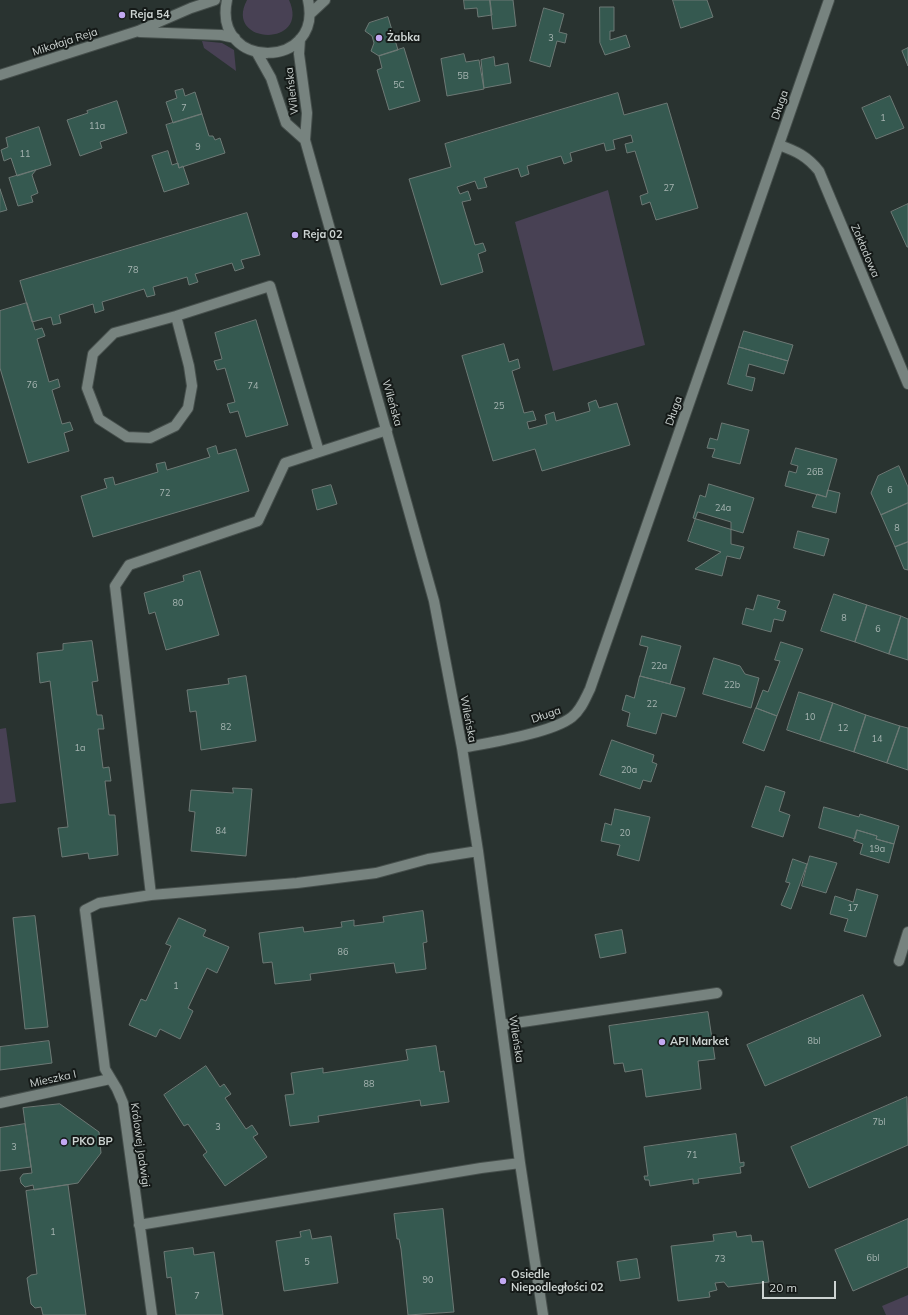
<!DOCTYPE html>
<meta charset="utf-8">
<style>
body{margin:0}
#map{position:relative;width:908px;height:1315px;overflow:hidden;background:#293330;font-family:Mulish,sans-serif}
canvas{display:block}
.scale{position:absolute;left:762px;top:1281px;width:74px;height:18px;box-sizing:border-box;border:2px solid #cdd4d2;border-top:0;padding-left:5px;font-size:12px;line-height:14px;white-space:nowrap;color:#cdd4d2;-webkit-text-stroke:3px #151a18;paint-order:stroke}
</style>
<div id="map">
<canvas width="908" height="1315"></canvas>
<div class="scale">20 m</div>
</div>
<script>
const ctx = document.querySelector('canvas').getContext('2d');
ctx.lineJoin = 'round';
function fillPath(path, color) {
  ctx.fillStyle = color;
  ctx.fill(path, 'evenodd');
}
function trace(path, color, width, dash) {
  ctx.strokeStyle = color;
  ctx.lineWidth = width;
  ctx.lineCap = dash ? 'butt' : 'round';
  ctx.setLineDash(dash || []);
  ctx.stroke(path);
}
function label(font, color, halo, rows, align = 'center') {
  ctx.font = font + ' Mulish,sans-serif';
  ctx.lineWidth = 4;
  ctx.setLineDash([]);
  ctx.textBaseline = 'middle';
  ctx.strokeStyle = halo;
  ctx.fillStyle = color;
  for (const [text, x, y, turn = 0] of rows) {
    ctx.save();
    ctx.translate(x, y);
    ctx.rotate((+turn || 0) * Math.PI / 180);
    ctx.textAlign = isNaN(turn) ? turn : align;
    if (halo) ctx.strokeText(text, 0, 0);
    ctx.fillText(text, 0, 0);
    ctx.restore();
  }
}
const green = new Path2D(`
 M247,0H289C311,48 223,45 247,0Z
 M202,41L222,43L234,50L236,71L204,48Z
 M608,190L645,345L553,371L515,222Z
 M6,728L16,802L0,804V729Z
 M908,1295V1315H886L882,1306Z`);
const building = new Path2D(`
 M464,0H490L492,15L478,17L477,8L465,9Z
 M490,0H513L516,26L493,29Z
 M673,0H707L713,17L681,28Z
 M600,7H614V31H610V40L626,35L630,47L605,55L600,43Z
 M544,8L564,14L559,32L567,34L565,43L557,41L550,67L530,61Z
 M388,17L398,50L379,56L371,51L374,43L372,36L365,31L369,23Z
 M404,48L420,101L389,110L377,70L382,68L379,56Z
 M908,48V66L902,51Z
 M464,54L466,62L479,60L484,89L447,96L441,59Z
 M494,57L495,66L508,63L511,83L484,88L481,60Z
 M183,89L185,96L195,92L202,114L173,123L166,102L177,98L175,91Z
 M618,93L624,115L667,103L698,208L656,220L650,202L642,205L640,196L648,193L635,151L627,153L625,144L633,142L631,135L613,140L615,149L606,151L604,143L570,153L572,161L564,164L561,156L527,166L529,174L521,177L518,168L484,178L487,187L478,189L475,181L457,187L460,194L468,191L471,200L462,202L475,245L483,243L486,251L478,254L483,272L441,285L409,179L451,167L445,144Z
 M890,96L904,128L876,139L862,108Z
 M117,101L127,133L100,142L102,148L80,156L67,120L88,113L87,111Z
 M202,114L209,136H213L215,140L220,138L225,153L179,168L166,125Z
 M39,127L51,165L17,176L11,158L4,161L1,150L8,147L6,138Z
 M168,151L172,165L178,163L179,168L183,166L189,184L164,192L152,156Z
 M36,170L32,175L38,193L31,196L33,202L18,206L9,178Z
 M0,189L7,210L0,212Z
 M908,204V247H907L891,212Z
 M247,213L260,255L241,260L244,268L235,271L232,263L195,274L198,282L189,285L187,277L153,287L155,295L147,297L144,289L102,302L104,310L95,313L93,304L59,315L61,323L53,325L51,317L32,322L20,281Z
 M27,303L35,330L42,328L45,336L37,339L49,382L58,379L60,387L52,390L62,424L70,422L73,430L64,433L69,451L28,463L0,368V311Z
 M256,320L288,425L246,437L238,411L230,413L227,404L235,402L225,368L217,370L214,361L222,359L215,333Z
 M744,331L793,345L788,361L739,347Z
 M504,344L509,362L518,359L520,368L512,371L524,413L533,411L536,420L527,422L529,429L547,424L545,415L554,412L556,421L590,411L588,403L596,400L599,408L617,403L630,445L542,471L535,449L493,461L462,356Z
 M739,347L788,361L784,374L749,364L746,376L755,378L752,391L728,384Z
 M722,423L749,430L740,464L712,457L715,449L707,448L710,438L717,440Z
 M216,446L218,454L236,449L249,491L93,537L81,496L107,488L104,479L113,477L115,485L158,472L156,464L165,462L167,470L210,457L207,449Z
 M796,448L837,459L826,497L785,486L789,471L796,473L798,466L791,464Z
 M899,466L908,487V503L881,515L871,493L878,476Z
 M709,484L754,498L743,533L693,518L700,495L705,497Z
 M331,485L337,504L317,510L312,490Z
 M828,490L840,493L836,513L812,507L817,494L826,497Z
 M908,503V542L895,547L881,515Z
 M698,512L731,522V544L744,547L740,559L727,556L722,576L695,569L721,552L688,541Z
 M798,531L829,539L824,556L794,548Z
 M908,542V570L904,569L895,547Z
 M200,571L219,635L166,650L155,612L149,614L144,593L184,581L183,576Z
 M834,594L867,605L855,642L821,631Z
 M758,595L780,601L777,608L786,611L783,621L774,619L771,632L742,624L746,608L753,610Z
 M867,605L901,616L889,654L855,642Z
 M901,616L908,619V660L889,654Z
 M642,636L681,646L670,684L640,676L648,647L640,645Z
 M92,641L98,681L92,682L97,715H102L104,729H98L103,768L109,767L111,781H105L109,815H115L118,855L89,859L88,853L62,857L58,828L68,827L50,681L40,683L37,653L63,650V644Z
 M781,642L803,649L777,716L756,708L763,690L768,692L780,661L775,660Z
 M714,658L740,666L745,674L759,678L751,708L703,694Z
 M246,676L256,741L201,750L196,711L190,712L187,690L229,684L228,679Z
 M640,676L685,688L676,717L662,713L656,734L627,726L630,713L622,710L626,695L634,698Z
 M799,692L833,703L820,741L787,730Z
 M833,703L866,715L854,752L820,741Z
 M756,708L777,716L764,751L743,743Z
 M866,715L900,726L887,763L854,752Z
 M900,726L908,728V770L887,763Z
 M612,740L654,755L652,762L657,764L651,782L643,780L640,789L600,775Z
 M766,786L785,792L779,811L790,815L783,837L752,827Z
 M233,788L252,789L246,856L191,851L195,812L189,811L191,790L233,793Z
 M824,807L859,817L860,814L899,826L894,844L876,839L877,836L857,830L855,839L819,828Z
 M615,809L650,817L639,861L617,855L620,845L601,841L605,823L611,825Z
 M857,830L877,836L876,839L894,844L889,863L860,854L863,844L854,841Z
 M810,856L837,863L826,893L802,886Z
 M793,859L807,864L791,909L781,905L790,883L786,882Z
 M857,889L878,895L866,937L844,931L848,919L830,914L835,896L853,902Z
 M423,911L427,942L423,943L426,969L396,973L394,963L310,974L311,980L275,984L272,962L263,963L259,933L303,927L304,932L342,927L341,922L354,920V926L384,922L383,917Z
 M35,916L48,1027L25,1029L13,918Z
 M179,918L206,930L203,936L229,947L217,973L207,968L188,1008L193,1011L180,1039L160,1029L156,1037L129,1025L141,999L146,1001L171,946L166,944Z
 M622,930L626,953L600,958L595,935Z
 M863,995L881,1036L765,1086L747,1045Z
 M708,1012L715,1059L698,1061L701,1089L646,1097L642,1069L625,1072L623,1063L614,1064L609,1026Z
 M49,1041L52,1063L0,1070V1047Z
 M436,1046L440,1072L444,1071L449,1102L421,1106L420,1100L318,1116L319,1122L290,1126L285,1095L294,1094L291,1073L323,1068V1073L408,1060L406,1050Z
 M206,1066L220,1087L224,1084L231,1094L225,1098L246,1129L252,1125L258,1134L253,1137L267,1157L225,1186L203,1155L207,1152L188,1124L184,1126L164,1095Z
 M907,1097L908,1145L809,1188L791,1147Z
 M60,1104L99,1132L101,1153L78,1183L34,1190L33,1185L25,1187L21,1183L20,1178L23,1174L32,1173L23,1108Z
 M25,1124L31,1167L0,1171V1128Z
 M736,1134L740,1163L744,1162V1166L740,1167L741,1173L698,1179L699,1183L693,1184V1179L650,1186L649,1180H645L644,1176H648L644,1147Z
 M68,1185L86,1315H43L41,1307L35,1308L31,1304L27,1278L31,1275L37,1274L26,1191Z
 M443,1209L454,1312L408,1315L401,1249L399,1239H397L394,1214Z
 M908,1219V1267L853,1291L835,1250Z
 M310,1230L312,1239L331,1236L338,1283L284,1291L276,1241L301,1237L300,1232Z
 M736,1232L737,1237L751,1235L752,1242L763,1241L769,1282L728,1287L724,1282L715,1283L717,1290L709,1292L710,1297L678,1301L671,1246L714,1241L713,1235Z
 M193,1248L194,1255L214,1252L223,1315H176L171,1277L167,1278L164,1252Z
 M637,1259L640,1278L620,1281L617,1262Z`);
const minor = new Path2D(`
 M227,0C212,71 324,70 308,0
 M310,14L325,0
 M140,32L221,35L235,38
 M300,39L299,54L307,113L305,140L434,601L462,748L478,851L520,1163L543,1315
 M257,53L271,78L286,123L305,140
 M0,75L138,31L191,8L215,0
 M779,145C796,151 807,156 819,171L908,384
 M176,316L189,366L192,386L188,408L175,426L150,438L127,437L99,419L87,388L93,354L114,333L176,316L270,286L319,452
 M462,748C488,743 552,733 572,717C581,710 585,699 590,689L829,0
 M151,895L115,586L129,565L258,521L285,463L387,430
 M899,961L908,932
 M502,1025L717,993
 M0,1103L110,1079
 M139,1225L481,1168L520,1163
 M152,1315L123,1103L117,1089L105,1069L85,910L99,903L151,895L297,883L376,873L428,859L478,851`);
const markers = [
 [122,15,4,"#c2a8f2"],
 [379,38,4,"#c2a8f2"],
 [295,235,4,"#c2a8f2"],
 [662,1042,4,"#c2a8f2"],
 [64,1142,4,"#c2a8f2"],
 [503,1281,4,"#c2a8f2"]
];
const numberNames = [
 ["3",551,38],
 ["5B",463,76],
 ["5C",399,85],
 ["7",184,108],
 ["1",883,118],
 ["11a",97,126],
 ["9",198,147],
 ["11",25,154],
 ["27",669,188],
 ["78",133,270],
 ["76",32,385],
 ["74",253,386],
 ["25",499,406],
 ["26B",815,472],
 ["6",890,490],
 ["72",165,493],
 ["24a",723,508],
 ["8",897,528],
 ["80",178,603],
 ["8",844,618],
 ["6",878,629],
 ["22a",659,666],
 ["22b",732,685],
 ["22",652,704],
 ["10",810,717],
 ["82",226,727],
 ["12",843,728],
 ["14",877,739],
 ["1a",80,748],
 ["20a",629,770],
 ["84",221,831],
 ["20",625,833],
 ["19a",877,849],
 ["17",853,908],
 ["86",343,952],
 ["1",176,986],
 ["8bl",814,1041],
 ["88",369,1084],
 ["7bl",879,1122],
 ["3",218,1127],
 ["3",14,1147],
 ["71",692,1155],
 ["1",53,1232],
 ["6bl",873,1258],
 ["73",720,1259],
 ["5",307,1262],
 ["90",428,1280],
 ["7",197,1296]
];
const poiNames = [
 ["Reja 54",130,15],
 ["Żabka",387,38],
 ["Reja 02",303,235],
 ["API Market",670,1042],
 ["PKO BP",72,1142],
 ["Osiedle",511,1275],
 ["Niepodległości 02",511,1288]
];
const streetNames = [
 ["Mikołaja Reja",65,42,-18],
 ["Wileńska",292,91,-97],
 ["Długa",780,105,-71],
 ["Zakładowa",865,251,67],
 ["Wileńska",392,403,74],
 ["Długa",674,411,-71],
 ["Długa",546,715,-19],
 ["Wileńska",468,719,79],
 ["Wileńska",516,1039,81],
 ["Mieszka I",53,1079,-12],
 ["Królowej Jadwigi",140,1145,82]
];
fillPath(green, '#484154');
fillPath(building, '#355950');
trace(building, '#6d7975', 1);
trace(minor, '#464f4c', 12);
trace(minor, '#77837f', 10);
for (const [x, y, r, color] of markers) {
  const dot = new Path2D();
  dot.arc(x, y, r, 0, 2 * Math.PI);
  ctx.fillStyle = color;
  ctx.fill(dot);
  trace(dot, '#151a18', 1.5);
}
label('9px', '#a7b5b2', null, numberNames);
label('bold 11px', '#cdd4d2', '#151a18', poiNames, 'left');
label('11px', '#cdd4d2', '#151a18', streetNames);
</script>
